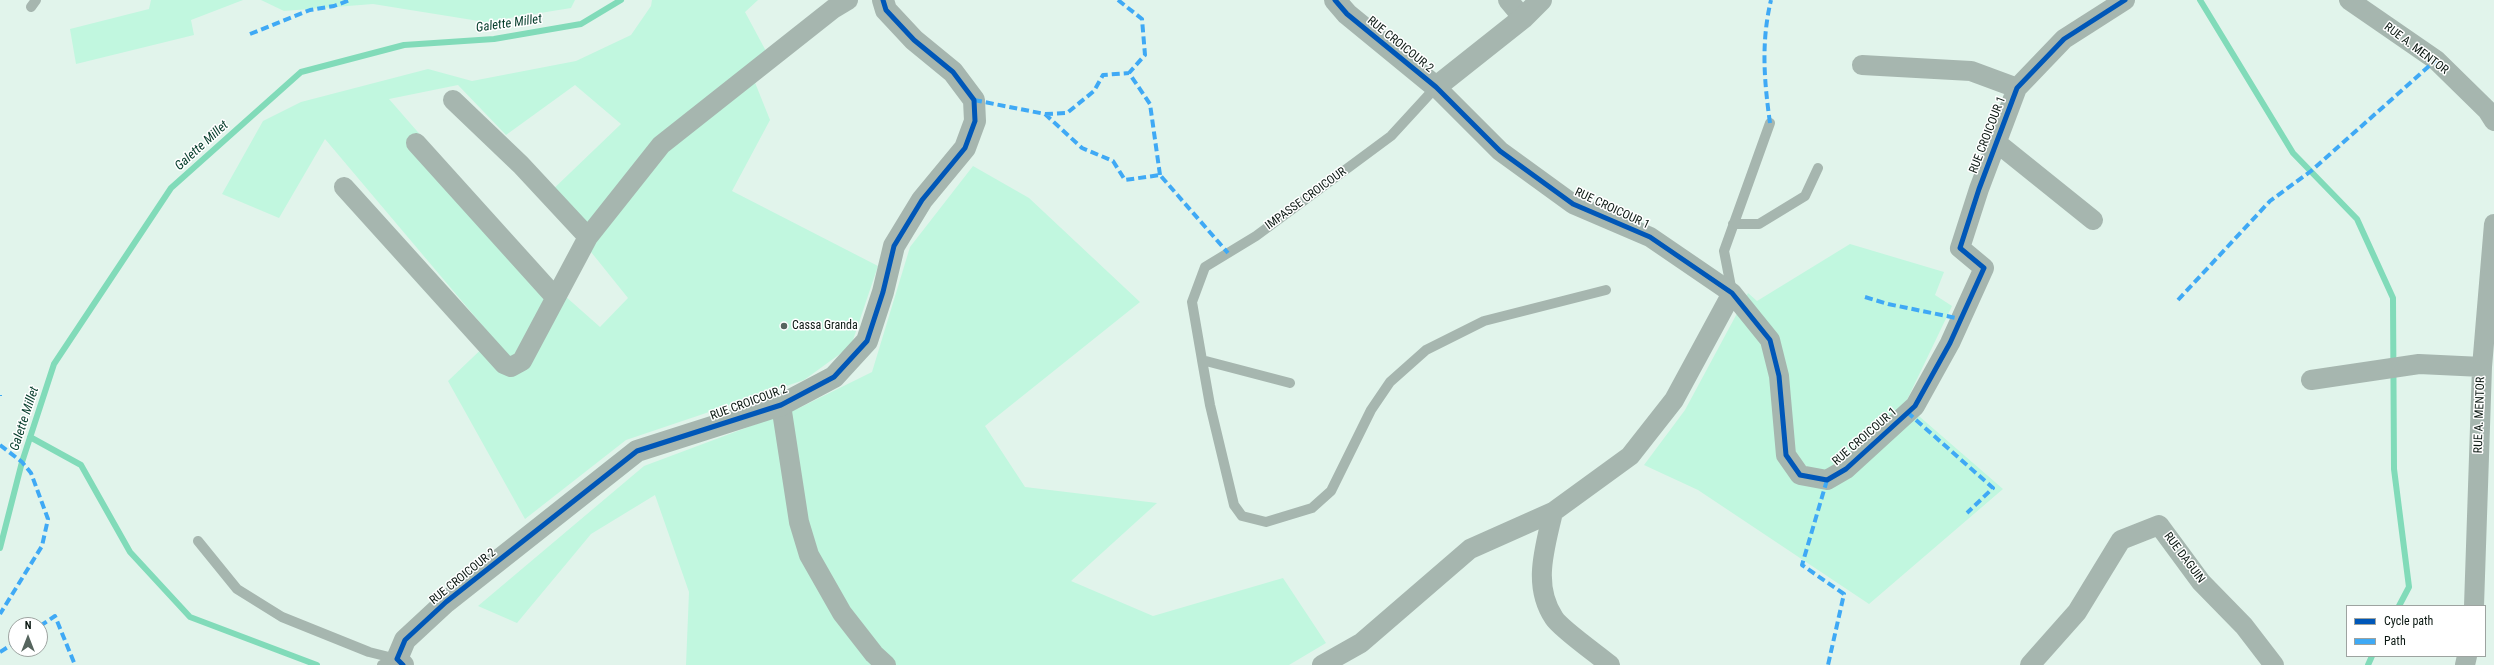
<!DOCTYPE html>
<style>
body{margin:0}
#map{position:relative;width:2494px;height:665px;overflow:hidden;background:#e1f4eb;font-family:"Roboto Condensed",sans-serif}
canvas{display:block}
.legend{position:absolute;left:2346px;top:605px;width:140px;height:52px;box-sizing:border-box;background:#fff;border:1px solid #9da3a0;margin:0;padding:5px 7px;list-style:none;font-size:12px;color:#0b1812}
.legend li{display:flex;align-items:center;gap:8px;height:20px}
.legend b{width:20px;border:1px solid #9da3a0}
.north{position:absolute;left:8px;top:617px;width:40px;height:40px;box-sizing:border-box;background:#fff;border:1px solid #9da3a0;border-radius:50%;rotate:0deg;font-size:11px;font-weight:700;line-height:16px;text-align:center;color:#0b1812}
.north::after{content:'';display:block;margin:auto;width:14px;height:18px;background:#56655e;clip-path:polygon(50% 0,100% 100%,50% 72%,0 100%)}
</style>
<div id="map">
<canvas width="2494" height="665"></canvas>
<ul class="legend">
<li><b style="height:5px;background:#0057b8"></b>Cycle path</li>
<li><b style="height:5px;background:#3fa9f5"></b>Path</li>
</ul>
<div class="north">N</div>
</div>
<script>
const ctx = document.querySelector('canvas').getContext('2d');
ctx.lineJoin = 'round';
function fillPath(path, color) {
  ctx.fillStyle = color;
  ctx.fill(path, 'evenodd');
}
function trace(path, color, width, dash) {
  ctx.strokeStyle = color;
  ctx.lineWidth = width;
  ctx.lineCap = dash ? 'butt' : 'round';
  ctx.setLineDash(dash || []);
  ctx.stroke(path);
}
function label(font, color, halo, rows, align = 'center') {
  ctx.font = font + ' "Roboto Condensed",sans-serif';
  ctx.lineWidth = 3;
  ctx.setLineDash([]);
  ctx.textBaseline = 'middle';
  ctx.strokeStyle = halo;
  ctx.fillStyle = color;
  for (const [text, x, y, turn = 0] of rows) {
    ctx.save();
    ctx.translate(x, y);
    ctx.rotate((+turn || 0) * Math.PI / 180);
    ctx.textAlign = isNaN(turn) ? turn : align;
    if (halo) ctx.strokeText(text, 0, 0);
    ctx.fillText(text, 0, 0);
    ctx.restore();
  }
}
const green = new Path2D(`
 M151,0H243L191,20L194,35L76,64L70,29L149,9Z
 M261,0H575L571,8L485,22L373,4L284,11Z
 M652,0H758L745,12L767,53L748,65L770,120L732,191L878,266L851,346L804,380L626,440L525,519L448,381L493,338L325,139L279,218L222,194L263,121L301,102L428,69L472,81L576,61L631,35L651,6ZM458,85L506,135L575,85L621,124L546,196L628,298L600,327L547,280L389,99Z
 M973,166L1029,198L1140,302L985,426L1025,487L1157,503L1071,581L1153,616L1283,578L1326,643L1289,665H686L689,592L655,495L591,534L517,623L478,606L644,466L799,408L872,372L910,247Z
 M1850,244L1944,272L1935,295L1952,306L1905,404L2003,489L1869,604L1698,490L1644,465L1685,410L1748,293L1757,301Z`);
const stream = new Path2D(`
 M2200,0L2293,153L2357,219L2393,298L2394,469L2409,587L2399,606
 M30,437L81,465L130,552L190,617L317,665
 M0,548L22,462L54,364L171,188L301,72L404,45L494,39L581,24L621,0
 M2368,665L2372,656`);
const service = new Path2D(`
 M31,7L36,0
 M1733,224H1759L1805,196L1818,168
 M1732,292L1724,251L1770,123
 M1202,360L1210,405L1234,505L1242,516L1266,522L1312,508L1331,491L1371,410L1390,382L1426,350L1484,321L1606,290
 M1290,383L1202,360L1192,302L1205,267L1256,236L1391,136L1436,87
 M198,541L237,589L282,617L369,652L397,659
 M382,665L397,659`);
const minor = new Path2D(`
 M1508,0L1523,18
 M2349,0L2436,60L2487,110L2494,121
 M1862,65L1971,71L2017,88
 M1436,87L1500,151L1573,204L1650,237L1732,293L1770,340L1779,376L1786,455L1800,475L1827,480L1846,469L1915,406L1950,343L1984,268L1960,248L1979,189L2017,88L2064,39L2125,0
 M453,100L521,165L588,237L661,145L833,9L848,0
 M1996,142L2093,220
 M416,143L555,297
 M344,187L504,364L511,367L522,361L588,237
 M2311,380L2419,364L2482,367
 M781,405L799,522L809,555L842,613L874,654L886,665
 M1553,512C1545,548 1532,585 1554,618C1561,629 1597,654 1610,665
 M2474,606L2482,367L2494,224
 M1322,665L1361,643L1470,549L1553,512L1630,456L1674,400L1732,293
 M2030,665L2077,612L2121,540L2159,525L2201,582L2244,626L2274,665
 M2465,665L2467,656`);
const tertiary = new Path2D(`
 M1335,0L1347,14L1436,87L1523,18L1541,0
 M403,665L397,659L405,640L446,602L637,451L781,405L834,377L867,341L883,292L894,246L922,200L965,148L975,121L974,100L953,72L914,40L886,10L883,0`);
const quiet = new Path2D(`
 M1118,0L1142,19L1145,55L1129,73L1150,104L1160,175
 M250,34L310,10L334,6L350,0
 M974,100L1045,114L1082,148L1113,161L1125,180L1160,175L1228,253
 M1045,114L1067,113L1094,91L1103,75L1129,73
 M1770,123C1764,80 1761,42 1771,0
 M1865,297L1888,304L1961,319
 M2178,300L2270,201L2311,171L2436,60
 M0,395V396
 M1907,412L1993,488L1967,513
 M0,445L22,462L31,473L48,519L42,546L0,614
 M1827,480L1802,565L1844,594L1828,665
 M40,626L55,616L75,665
 M0,652L16,642`);
const cycleway = new Path2D(`
 M1335,0L1347,14L1436,87L1500,151L1573,204L1650,237L1732,293L1770,340L1779,376L1786,455L1800,475L1827,480L1846,469L1915,406L1950,343L1984,268L1960,248L1979,189L2017,88L2064,39L2125,0
 M403,665L397,659L405,640L446,602L637,451L781,405L834,377L867,341L883,292L894,246L922,200L965,148L975,121L974,100L953,72L914,40L886,10L883,0`);
const markers = [
 [784,326,4,"#56655e"]
];
const streetNames = [
 ["RUE CROICOUR 2",1400,45,39],
 ["RUE A. MENTOR",2416,49,37],
 ["RUE CROICOUR 1",1988,135,-69],
 ["IMPASSE CROICOUR",1306,199,-36],
 ["RUE CROICOUR 1",1612,209,25],
 ["RUE CROICOUR 2",749,403,-20],
 ["RUE A. MENTOR",2480,415,-88],
 ["RUE CROICOUR 1",1865,437,-41],
 ["RUE DAGUIN",2184,558,53],
 ["RUE CROICOUR 2",463,577,-39]
];
const poiNames = [
 ["Cassa Granda",792,326]
];
const waterNames = [
 ["Galette Millet",509,24,-8],
 ["Galette Millet",202,146,-42],
 ["Galette Millet",25,419,-72]
];
fillPath(green, '#c1f7df');
trace(stream, '#81dbb9', 6);
trace(service, '#a6b6af', 10);
trace(minor, '#a6b6af', 20);
trace(tertiary, '#a6b6af', 22);
trace(quiet, '#3fa9f5', 4, [8, 4]);
trace(cycleway, '#0057b8', 5);
for (const [x, y, r, color] of markers) {
  const dot = new Path2D();
  dot.arc(x, y, r, 0, 2 * Math.PI);
  ctx.fillStyle = color;
  ctx.fill(dot);
  trace(dot, '#fff', 1.5);
}
label('12px', '#0b1812', '#fff', streetNames);
label('12px', '#0b1812', '#fff', poiNames, 'left');
label('italic 13px', '#033b29', '#fff', waterNames);
</script>
